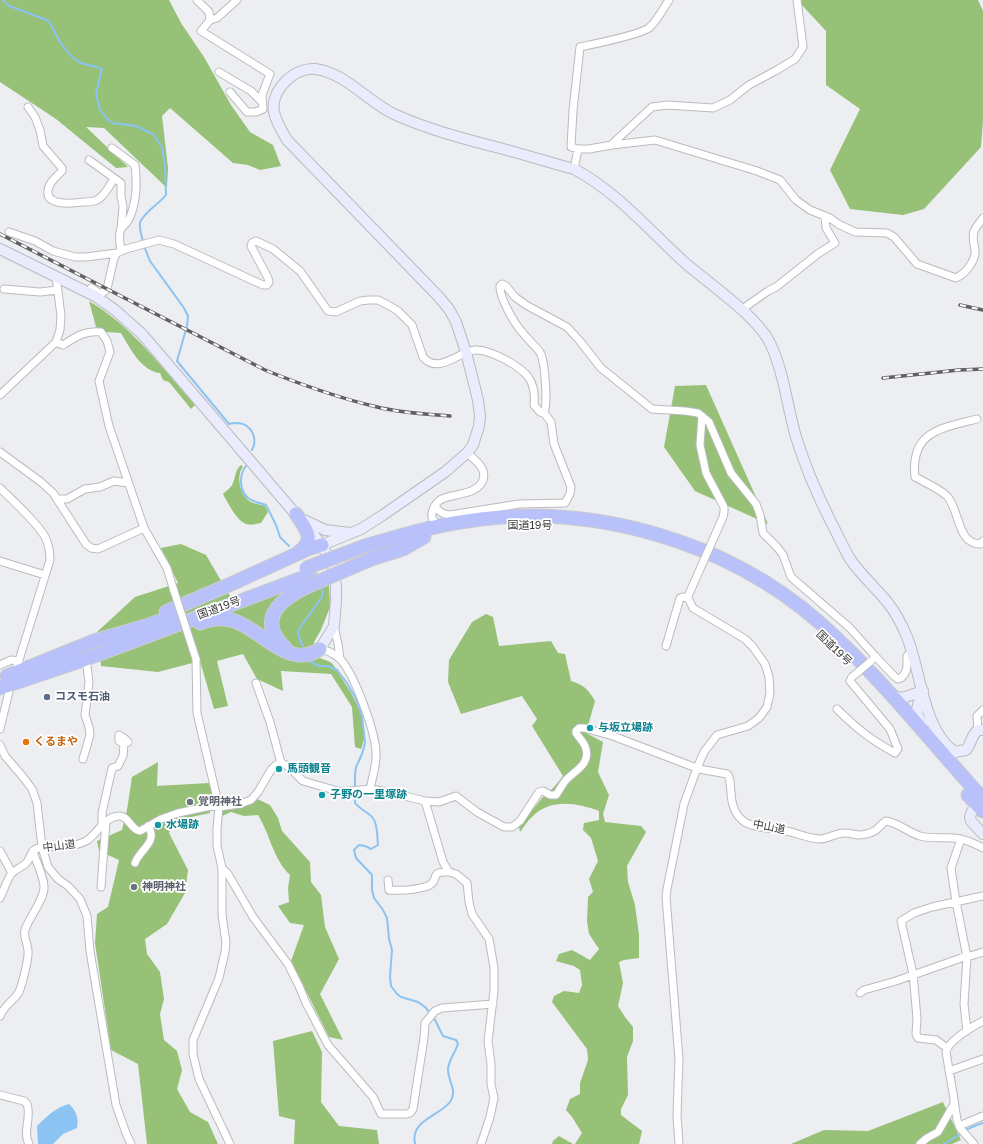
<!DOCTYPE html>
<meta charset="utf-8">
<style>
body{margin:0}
canvas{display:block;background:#edeef1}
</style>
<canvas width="983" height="1144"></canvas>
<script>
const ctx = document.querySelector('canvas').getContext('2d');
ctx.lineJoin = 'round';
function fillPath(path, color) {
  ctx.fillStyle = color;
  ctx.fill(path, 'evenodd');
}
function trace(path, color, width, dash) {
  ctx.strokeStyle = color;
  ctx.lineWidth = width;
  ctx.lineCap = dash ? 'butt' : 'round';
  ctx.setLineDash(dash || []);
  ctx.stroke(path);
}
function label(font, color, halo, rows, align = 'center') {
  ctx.font = font + ' "Golos Text","Noto Sans JP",sans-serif';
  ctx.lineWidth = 3.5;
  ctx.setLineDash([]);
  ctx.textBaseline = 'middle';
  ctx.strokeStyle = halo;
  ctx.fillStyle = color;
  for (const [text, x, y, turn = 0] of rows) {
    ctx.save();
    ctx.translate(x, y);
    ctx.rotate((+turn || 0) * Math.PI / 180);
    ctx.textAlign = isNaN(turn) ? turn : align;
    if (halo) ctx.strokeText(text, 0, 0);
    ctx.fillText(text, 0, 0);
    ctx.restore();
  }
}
const forest = new Path2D(`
 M0,0H169L181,23L204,57L231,105L250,132L273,145L281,166L260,170L248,165L233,163L170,108L162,116L168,168L167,188L104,128L86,127L128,167L116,168L56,119L0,82Z
 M800,0H978L983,11V120L981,147L924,209L903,215L850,209L830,170L860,109L826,85V31L800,3Z
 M89,301C132,326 162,368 195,405L191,409L169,382L163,380L160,373C141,371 130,348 121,333L106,332L96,327Z
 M706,385L768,524L695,491L664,447L675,386Z
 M241,465L243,467C236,475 240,492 247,499C252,504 259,504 265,506L268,512L261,523C255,524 249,526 244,523C236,519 228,503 223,494C226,491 232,487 233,483C236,476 235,470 241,465Z
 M181,544L206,555L237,608L287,589L293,598L329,584L330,607L321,630L314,642L319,658C322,659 327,660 330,662C334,664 337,671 339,674C353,695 372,724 361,749L355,747L352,707L331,674L281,671L283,691L257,679L243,654L217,661L228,706L214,709L200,661L158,672L101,666L97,632L135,597L178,583L161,548Z
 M486,614L493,617L499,646L551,641L558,653L565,654L571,681C584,685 588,689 595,701L586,733L603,742L598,772L609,795L603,814L605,822L641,826L646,832L627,866L628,882L635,905L639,935V958L624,960L619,962L623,983L618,1006L625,1017L633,1027V1041L627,1057L628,1095L621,1109V1115L642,1131L639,1144H575L582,1133L572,1117L566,1110L570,1099L580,1094V1083L588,1060L587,1049L552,1002L554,996L564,991L579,993L582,985L580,970L574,966L556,961L559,954L572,950L590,960L599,949L589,934L587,921L588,897L593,892L589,879L598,861L591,838L583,830L584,823L599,820V811C577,803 550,798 532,817C527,821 524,827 520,832L519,827L542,798L554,787L563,776L532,726L537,719L522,696L461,714L448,682L449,660L472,622Z
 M158,762L157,786L209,783L214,799L212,802L210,813L177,820L169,833L188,870L185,893L167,924L145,939L147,954L160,972L164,999L160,1014L164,1040L177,1051L182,1070L177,1089L190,1112L208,1122L218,1144H147L138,1064L111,1050L95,943L97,914L108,907L119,860L99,851L97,841L122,830L127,810L132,777Z
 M257,799L270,805L278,818L282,831L310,862L311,882L321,895L325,927L339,959L320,994L343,1040L329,1037L291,961L304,925L290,923L278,906L289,902L288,888L290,875C273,859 270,834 258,815L244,816L231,812L222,816L221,811L248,804Z
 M312,1031L322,1052L321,1102L339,1126L377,1130L379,1144H294L295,1120L279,1116L273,1041Z
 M943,1102L961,1140L952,1144H791L824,1130L868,1131Z
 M559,1136L573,1144H552L553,1141Z`);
const water = new Path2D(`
 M69,1104C76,1110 79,1119 77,1128L63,1134L53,1144H38L37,1126C46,1117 56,1107 69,1104Z`);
const stream = new Path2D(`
 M3,0L7,5L49,21C56,35 66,56 81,63C88,66 96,65 102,69L96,93L100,110L106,118L113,123L136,126L153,134L162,147L165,166L166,195C160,203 142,214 140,223C139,229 142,236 143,242
 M144,246L150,261L184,308L188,316L187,326L177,361L229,424C232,423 236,423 239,423C252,425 258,439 252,450
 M246,466C239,475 239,490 248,498C253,502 260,503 266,505L276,525L280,537L289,546
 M303,646L298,635L299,629L322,597V586
 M311,662L319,666H328L337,670L347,683L356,699L362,716L365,743L362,754L356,767L355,775V789
 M355,793V803C359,808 365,811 370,815C378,821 377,836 378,845L371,849L365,846L359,845L354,850L356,858L372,875V890L374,898L383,910L387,918L389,939L392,950L390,977L391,986L397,994L401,997L418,1002L425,1007L430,1013
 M966,1130L972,1127L983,1123
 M415,1144C410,1120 438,1117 450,1102C458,1091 448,1081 448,1070C448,1061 455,1053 458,1044L456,1040L443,1036L433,1016
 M944,1144L962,1133`);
const street = new Path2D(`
 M197,0L209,12L210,20
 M219,72L251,91L262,102
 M230,92L247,112H256L263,109L262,95L270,74L201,31L210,20L217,18L237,0
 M28,107L35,117L40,130L43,146L62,168V171C57,176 48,183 48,191C46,207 75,203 84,202C88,202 93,202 97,200C105,196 109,186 114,179
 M612,144L652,107L668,105L713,108L730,100L749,85L777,70L795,59L803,47L797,0
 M112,148L135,165C137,183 137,199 130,217C128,222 124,225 121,229C118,234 120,245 121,251
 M578,149L571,147L573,110L580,47C594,44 639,35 649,28C657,21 663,9 669,0
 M89,160L121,183V196L123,207L121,229
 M574,169L578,149H589L612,145L655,140L757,171L780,180L796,200L810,210L830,218L838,224L855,232L887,233L894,237L917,264L956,278C965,274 976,261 975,250C974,244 972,238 974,231C976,227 980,222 983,218
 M9,232L35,241L53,251L75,257H86L117,253
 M91,288L101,294L107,289L114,258L117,253L126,249L159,240L174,244L254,281L263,285H267L269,282L268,278L251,246L252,243L256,241L273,249L300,271L328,311L336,312L360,301L369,300H378L388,305L398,311L412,325L423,357C438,375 458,352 475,350C489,349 521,366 529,378C534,386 535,396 534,405L540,412L544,413C548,403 545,365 541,354C538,348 527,339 523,333C515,325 499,297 500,286L502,284L506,286L515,297L526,305L567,327L579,340L601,368L652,409L685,411L698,413L709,422L731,473L756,504L760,515L763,533L777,547L783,555L791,577L850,628L875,656
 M4,289L40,292L58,290
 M741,310L768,291L776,287L819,253L835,243L826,228L825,216
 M56,342L63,345C76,337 85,330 101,332L107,341L110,352L99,381L109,426L144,528L167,568L174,591
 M0,395L56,342L60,330L61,316L56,276
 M702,416L700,445L706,473L724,507V512L723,517
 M977,419C942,428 910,431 915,477C926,483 938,488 947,496C960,510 957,545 981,544L983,541
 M0,452L41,482L53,493L86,544L91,548L98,549L144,528
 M0,488C12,500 40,525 46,539C49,546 50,553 50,560L15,673
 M57,499H67L85,489L100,487L114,481L128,483
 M435,506C439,512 442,514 450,515L519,504L565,503L570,494L571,487L554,444L551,422L544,413
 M439,526C434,522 431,519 432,513C433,508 436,503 440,500C452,493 477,496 483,480C487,468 475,460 467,453
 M0,561L45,575
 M334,626L338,644L340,659
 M666,646L680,598L683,597L688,598
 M320,649C327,650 333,653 339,658C354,672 377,735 376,756C376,767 372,779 370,789
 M196,659L197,713L219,807L217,829V846L222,868V915L226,943L225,952L219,978L193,1040V1054L199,1079L230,1144
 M873,659L875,656L894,676L898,679L901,678C908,672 907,666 907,656L912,651
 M0,665L11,660L19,661
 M256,683L270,722L281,763
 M837,709C856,728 871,740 895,753L898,749L890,729L850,681L852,677
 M0,729L11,683
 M978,730L977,716L983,710
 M0,745L5,756L23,777L32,789L37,803L42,847L48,867L58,879L68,886L80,899L87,916L90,951L116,1105L126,1133L131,1144
 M83,759L90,735L89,727L85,715L89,682L86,659
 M425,801L443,862L449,872L456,874L467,883L469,902L472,914L489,939L494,968V991L488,1041L491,1064V1084L494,1098L490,1117L481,1144
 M102,824V813L112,768L118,766L123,756L124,744L119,741V735L124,738L128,742
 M961,839L951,868L956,902L967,957L964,1004L967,1031
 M0,851L12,873
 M135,863C139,850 159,842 148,826
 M222,868L228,874L253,917L288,964L299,986L306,1003L328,1045L373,1097L381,1114H407L410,1113L413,1109L424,1038L425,1023L435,1011L442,1008L493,1004
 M388,880L389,890C402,891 415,890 428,886C441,880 428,871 449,872
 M101,887L106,821
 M0,898C3,892 8,877 12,873C16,869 23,867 27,862C33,854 29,849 44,847C58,846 73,848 86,841C98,834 103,817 119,816C128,815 131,830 140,831L161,819L178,813L211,806L219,807L240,804L251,800L258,792L271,770L276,765L281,763L288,766L303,781L341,792L370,789L389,792L425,801L439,802L456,796L477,812L504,827H512L520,821L539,792L543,791L550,795H556C560,790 562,784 567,779C576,770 592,763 585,746C583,741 579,738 576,733V731L579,728H584L613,736L699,769L727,774C734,780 726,805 741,819C744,822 748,824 752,825C763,829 775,828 786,831C797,833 807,838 819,839C829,839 837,832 845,833C854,833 856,837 866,834C879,831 877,827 886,821C899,823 907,832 920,836C931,839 942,837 954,838C964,839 974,843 983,848
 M860,993L864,990L896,981L964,957H967L983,952
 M0,1016C5,1004 14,1001 19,992C22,985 29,958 28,951C28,944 23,937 25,930C29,917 45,899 44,886C43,874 36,862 33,851
 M947,1048L936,1040L918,1038L916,1034L917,1018L913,974L901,921L914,913L932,907L983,896
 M949,1071L983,1059
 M0,1095L24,1101L27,1104C32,1117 22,1132 29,1144
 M959,1126L983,1116
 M679,1144L677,1115L679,1059L666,897L667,889L684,804L697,768L704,752L717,735L748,726L759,718L767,707L770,693L769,677L765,664L753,647L745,639L693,608L688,598L689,594
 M920,1144L927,1138L938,1132L954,1104
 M974,1144L960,1128L957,1120L953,1093L946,1052C948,1041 973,1026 983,1021`);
const secondary = new Path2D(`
 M0,249L95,296L115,310L142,334L322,545L333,566L336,585V601L334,626L320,649
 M304,520L325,530L350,533
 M322,545L361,529L383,515L445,472L467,453L473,445L479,426L480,416L478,400L466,352L456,322L449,309L438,296L287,140C282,131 276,122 274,112C270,91 294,67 315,69C347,73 368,103 396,115C432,131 469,140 507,150C529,156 551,163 574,169C616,191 649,230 684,262C708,283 757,316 770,343C784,372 787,406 796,437C805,466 817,494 830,520C837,533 843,547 850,559C861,575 876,588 888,603C896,613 902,625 907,637C921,671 923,731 955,752L966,750C972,743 971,735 978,730H983
 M891,695L902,698L923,691
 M923,724C913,712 918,704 923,691
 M972,811L970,817L971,821L983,834`);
const highway = new Path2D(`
 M296,514C306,529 316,539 299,552
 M365,546C399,536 432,526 467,521C590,502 726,540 820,623C880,676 929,740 983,799
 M371,559L403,549L424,537
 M166,612L231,584L310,548L322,545
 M200,623C212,618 225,617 237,622C263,632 290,670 320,649
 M286,649C253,618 283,597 313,584
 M7,676L94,641L146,626L177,615
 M0,688L86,659L310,575
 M968,795L983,811`);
const rail = new Path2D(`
 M0,234L265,370C302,385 339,398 377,407C401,413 426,414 450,416
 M960,305L983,310
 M883,378L959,370L983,369`);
const streetBridge = new Path2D(`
 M174,591L196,659
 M689,594L723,517
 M852,677L870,662`);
const highwayBridge = new Path2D(`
 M306,568L365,546
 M313,584L371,559`);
const markers = [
 [47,697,4,"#5c6f8a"],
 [590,728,4,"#0f9aa8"],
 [26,742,4,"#e8710a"],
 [279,769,4,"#0f9aa8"],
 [322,795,4,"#0f9aa8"],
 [190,802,4,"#6b7280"],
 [158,825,4,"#0f9aa8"],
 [134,887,4,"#6b7280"]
];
const streetNames = [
 ["国道19号",530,526],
 ["国道19号",219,608,-20],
 ["国道19号",834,648,44],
 ["中山道",769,827,11],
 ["中山道",59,846,-7]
];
const serviceNames = [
 ["コスモ石油",55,697]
];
const cultureNames = [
 ["与坂立場跡",598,728],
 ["馬頭観音",287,769],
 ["子野の一里塚跡",330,795],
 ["水場跡",166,825]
];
const foodNames = [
 ["くるまや",34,742]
];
const worshipNames = [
 ["覚明神社",198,802],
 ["神明神社",142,887]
];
fillPath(forest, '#96c177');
fillPath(water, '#8bc3f2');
trace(stream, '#8bc3f2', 2);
trace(street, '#babbbe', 9);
trace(secondary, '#babbbe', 12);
trace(highway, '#cccccd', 15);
trace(street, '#fff', 7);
trace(secondary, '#eaecfe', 10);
trace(highway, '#b8c1fa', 13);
trace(rail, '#616163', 3.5);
trace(rail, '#fff', 2, [6]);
trace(streetBridge, '#babbbe', 9, []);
trace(highwayBridge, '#cccccd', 15, []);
trace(streetBridge, '#fff', 7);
trace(highwayBridge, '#b8c1fa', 13);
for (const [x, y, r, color] of markers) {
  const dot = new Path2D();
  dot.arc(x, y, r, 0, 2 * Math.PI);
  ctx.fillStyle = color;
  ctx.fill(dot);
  trace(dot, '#fff', 1.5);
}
label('11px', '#3c3c3e', '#fff', streetNames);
label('bold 11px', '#4e5e75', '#fff', serviceNames, 'left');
label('bold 11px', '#0d838f', '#fff', cultureNames, 'left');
label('bold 11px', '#c56008', '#fff', foodNames, 'left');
label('bold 11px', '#5b616d', '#fff', worshipNames, 'left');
</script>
